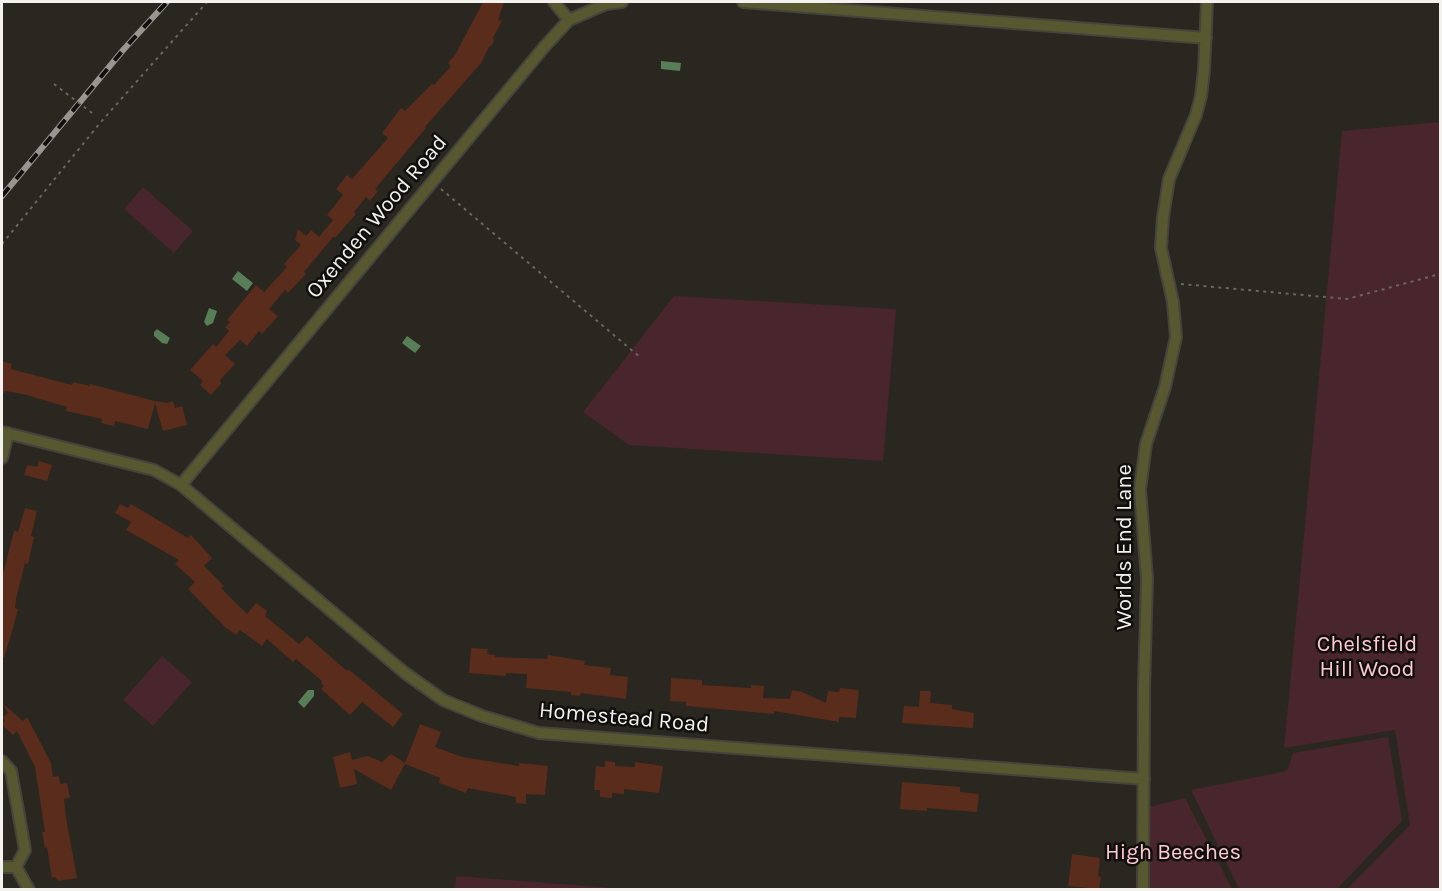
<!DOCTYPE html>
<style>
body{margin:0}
#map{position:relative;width:1442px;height:891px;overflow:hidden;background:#2a2620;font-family:Karla,sans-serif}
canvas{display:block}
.frame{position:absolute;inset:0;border:3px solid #f4f2ee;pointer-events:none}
</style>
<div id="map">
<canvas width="1442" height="891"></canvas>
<div class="frame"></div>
</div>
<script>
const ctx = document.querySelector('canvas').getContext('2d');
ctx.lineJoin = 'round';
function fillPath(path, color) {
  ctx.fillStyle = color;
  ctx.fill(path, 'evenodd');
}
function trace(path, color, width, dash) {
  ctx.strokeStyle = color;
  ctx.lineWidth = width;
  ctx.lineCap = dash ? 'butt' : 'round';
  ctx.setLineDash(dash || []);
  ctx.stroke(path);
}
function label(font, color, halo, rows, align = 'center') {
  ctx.font = font + ' Karla,sans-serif';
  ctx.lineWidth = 5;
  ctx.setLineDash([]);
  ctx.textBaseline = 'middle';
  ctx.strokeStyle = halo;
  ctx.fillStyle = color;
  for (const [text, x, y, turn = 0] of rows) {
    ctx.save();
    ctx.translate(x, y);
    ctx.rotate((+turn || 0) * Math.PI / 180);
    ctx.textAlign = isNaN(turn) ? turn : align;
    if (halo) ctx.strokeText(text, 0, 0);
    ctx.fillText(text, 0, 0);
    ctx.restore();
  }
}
const green = new Path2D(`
 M1440,122V889H1347L1410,825L1395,730L1284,748L1342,131Z
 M143,187L193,231L174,253L124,209Z
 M674,296L896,309L883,461L629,445L583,412Z
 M162,656L192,682L153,726L123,700Z
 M1388,737L1402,821L1337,889H1239L1191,790L1287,771L1293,753Z
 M1185,798L1232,889H1137V810Z
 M456,876L627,889H455Z`);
const water = new Path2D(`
 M661,61L681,63L680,71L661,69Z
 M238,271L253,283L247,291L232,279Z
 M209,308L217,311L213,323L207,326L204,322Z
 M157,329L170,338L167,344L162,343L154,336V332Z
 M407,336L421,346L415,353L402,343Z
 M308,690H314V696L304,708L298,702Z`);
const building = new Path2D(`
 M483,2H504L498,20L502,21L493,38L494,41L492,45L489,47L481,63L425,127L426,128L375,189L378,191L370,201L366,197L354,212L356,214L335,238L333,237L304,272L306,274L288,293L285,290L269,309L278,316L262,334L259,331L247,346L240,340L225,355L235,364L220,380L221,384L211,395L200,385L203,381L190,370L213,344L216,347L229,331L225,327L230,322L227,320L256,285L264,292L287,267L284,264L301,245L295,240L298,229L306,236L311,230L319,237L333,220L327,215L343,195L336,189L347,175L352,179L388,138L382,133L401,108L405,111L432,84L434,85L451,66L448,63L455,55Z
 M2,361L12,364L11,369L72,385L73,382L90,386V384L155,401L167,403L173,401L175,408L182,406L187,425L163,431L155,403L148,429L115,421L114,426L101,423L102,419L66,411L67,407L23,394L5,391V393L2,392Z
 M39,461L52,465L47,481L24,475L27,465L37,467Z
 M120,504L128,508L131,504L188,538L191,535L212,558L204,566L224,586L221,588L247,614L256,603L267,611L265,616L299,644L307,636L347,671L348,669L403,714L393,727L362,702L350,715L321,689L324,686L321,683L322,681L296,659L293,662L267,639L262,646L240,630L236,635L225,627L188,589L195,582L175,564L179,560L126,530L131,522L115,513Z
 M25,508L37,511L31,536L34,537L28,564L25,563L16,599L15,608L18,609L13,628L4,658L2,657V577L14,531L18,532Z
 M471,648L488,649L487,654L495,655V657L547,659L548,655L585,661L584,665L611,668L610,675L628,677L626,699L581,693L580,696L571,695V692L526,688L527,674L506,673V676L469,673Z
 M671,678L702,680V685L751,688V685L764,686L763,698L790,699L792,690L802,692L826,703L828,691L839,692L840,688L859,690L856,718L839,717V722L774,711V714L686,706V702L670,701Z
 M920,691H931L930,703L952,705V709L974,713L973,728L902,723L904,706L919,707Z
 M3,704L23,721L27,717L51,763L53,777L59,776L60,784L67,783L70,798L64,799L66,818L77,878L58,881L55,877L52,878L47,847L45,848L42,832H45L35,767L17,731L13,735L2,725L5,720L2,718L8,713Z
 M420,724L441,732L435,747L462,757L519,766V763L548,766L545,795L526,794V804L516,803V797L468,788L466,793L439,783L440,778L405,764L391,790L354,769L357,784L340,788L333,757L350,752L352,760L368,756L382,762L391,754L405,763Z
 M605,761L615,762V766L635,767V762L663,766L659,793L624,789V794L612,793V798L600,797V790H594L596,766L605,767Z
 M902,782L960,787V792L979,794L977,812L927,808V811L900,809Z
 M1072,854L1100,858L1098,876L1101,877L1099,889L1068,886Z`);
const path = new Path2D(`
 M441,189L641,358
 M2,244L100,123L207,2
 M1181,284L1347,299L1440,274`);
const minor = new Path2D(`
 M554,2L569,20
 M743,2L1206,38
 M2,432L154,470L181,485L405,673L443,700L482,716L539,733L1144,779
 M2,458L8,433
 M181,485L545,46L569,20L606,4L622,2
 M2,761L11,771L25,850L16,867H2
 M16,867L29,890
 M1143,890L1144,688L1147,579L1140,489L1146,444L1165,387L1176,337L1173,302L1161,248L1163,217L1169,179L1196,115L1201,96L1204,70L1207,2`);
const rail = new Path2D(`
 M2,196L124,49L167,2`);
const pathBridge = new Path2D(`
 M54,84L92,113`);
const streetNames = [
 ["Oxenden Wood Road",377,217,-50],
 ["Worlds End Lane",1125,547,-90],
 ["Homestead Road",624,718,5]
];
const parkNames = [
 ["Chelsfield",1367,645],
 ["Hill Wood",1367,670],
 ["High Beeches",1173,853]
];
fillPath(green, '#49252d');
fillPath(water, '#577e57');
fillPath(building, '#5a2c1b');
trace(minor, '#46433d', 14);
trace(path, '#6a6661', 2, [3, 4.5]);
trace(minor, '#57582f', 10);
trace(rail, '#999692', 6);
trace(rail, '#110f0d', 4, [11]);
trace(pathBridge, '#6a6661', 2, [3, 4.5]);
label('22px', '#f4f2ee', '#110f0d', streetNames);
label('22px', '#ffc9d3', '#110f0d', parkNames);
</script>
